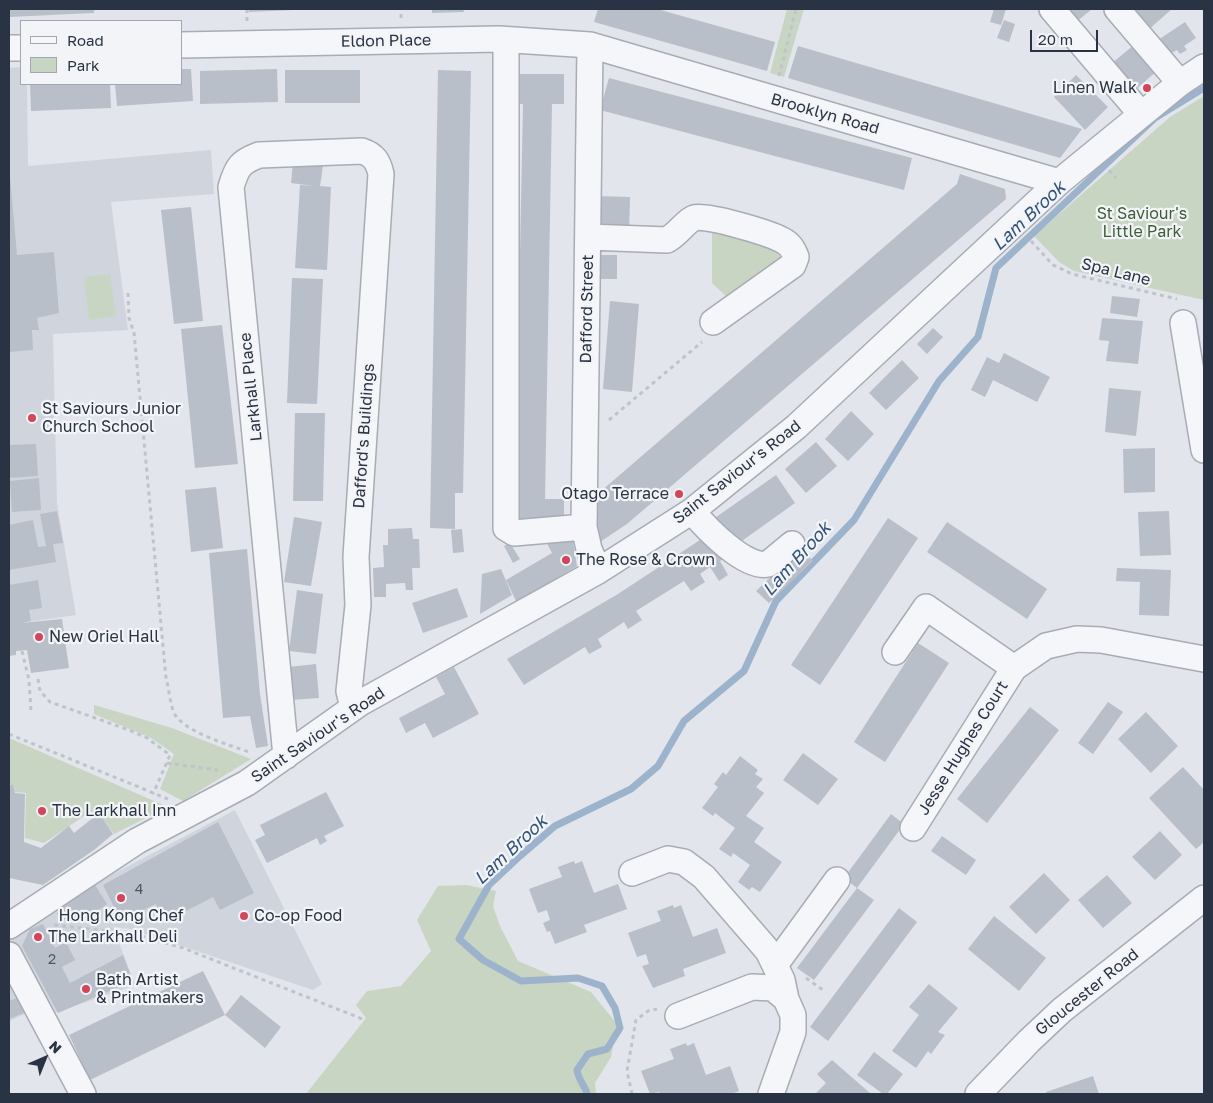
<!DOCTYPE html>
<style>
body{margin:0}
#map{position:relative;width:1213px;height:1103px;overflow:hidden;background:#e2e5eb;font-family:"Golos Text",sans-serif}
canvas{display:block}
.frame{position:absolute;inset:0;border:10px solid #293343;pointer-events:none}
.legend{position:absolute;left:20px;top:20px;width:162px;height:65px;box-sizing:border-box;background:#f2f4f8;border:1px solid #a2a7b0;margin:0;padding:6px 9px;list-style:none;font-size:15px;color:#293343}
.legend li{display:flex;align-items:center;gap:10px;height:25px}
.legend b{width:25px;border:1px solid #a2a7b0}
.north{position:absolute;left:20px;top:1033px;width:50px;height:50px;-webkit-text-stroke:4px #f2f4f8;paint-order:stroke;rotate:44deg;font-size:14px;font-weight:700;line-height:20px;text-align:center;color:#293343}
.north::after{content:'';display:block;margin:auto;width:18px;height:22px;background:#293343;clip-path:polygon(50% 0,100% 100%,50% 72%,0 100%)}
.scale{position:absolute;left:1030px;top:30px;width:68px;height:22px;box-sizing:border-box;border:2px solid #293343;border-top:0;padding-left:6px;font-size:15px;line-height:18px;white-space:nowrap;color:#293343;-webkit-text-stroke:4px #f2f4f8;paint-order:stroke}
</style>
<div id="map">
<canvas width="1213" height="1103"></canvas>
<div class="frame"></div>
<ul class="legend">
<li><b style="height:6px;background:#f5f6f9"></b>Road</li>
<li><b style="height:14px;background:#c8d5c3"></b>Park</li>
</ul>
<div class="north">N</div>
<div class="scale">20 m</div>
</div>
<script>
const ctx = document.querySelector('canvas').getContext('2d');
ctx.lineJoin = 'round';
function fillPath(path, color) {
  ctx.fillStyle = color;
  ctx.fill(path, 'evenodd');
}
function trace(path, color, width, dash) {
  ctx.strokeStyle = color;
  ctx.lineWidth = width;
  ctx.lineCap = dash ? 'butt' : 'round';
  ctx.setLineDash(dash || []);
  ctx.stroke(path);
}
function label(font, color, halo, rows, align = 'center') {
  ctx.font = font + ' "Golos Text",sans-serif';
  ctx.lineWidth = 4.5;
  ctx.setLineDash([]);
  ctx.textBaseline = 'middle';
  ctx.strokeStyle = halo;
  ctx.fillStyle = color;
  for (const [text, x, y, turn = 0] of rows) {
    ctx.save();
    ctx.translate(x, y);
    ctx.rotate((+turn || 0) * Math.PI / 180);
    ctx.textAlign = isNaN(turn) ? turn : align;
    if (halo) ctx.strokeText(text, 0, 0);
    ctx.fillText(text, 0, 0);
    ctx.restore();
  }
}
const built = new Path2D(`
 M21,67V84H27L28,166L211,150L214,194L111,202L128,330L53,334L57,503L76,615L13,624L14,634L9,635V68Z
 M235,810L322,984L313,990L131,929L113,927L135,985L57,1012L25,1014L9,1021V940L94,884Z`);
const green = new Path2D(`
 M787,9H804L784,77L770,73Z
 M1204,96V300L1074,271L1059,262L1034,236L1170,117Z
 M712,224L770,245L782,259L730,300L712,283Z
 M110,274L116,316L89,320L84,277Z
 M94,705L172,728L251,759L183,801L160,789L174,754L151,738L94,714Z
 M9,738L168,807L114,834L98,813L94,816L90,812L44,843L25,838L26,793L15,792L13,784H9Z
 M466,885L496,891L493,906L500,926L518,961L591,992L617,1024L611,1057L595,1083L596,1094H306L366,1018L356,1005L367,991L401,986L431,951L417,920L438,886Z`);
const stream = new Path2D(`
 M587,1094C586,1087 579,1082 577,1070L588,1054L607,1049L620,1028L615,1008L602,986L578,978L521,981L483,960L459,939L489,885L520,856L555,826L631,789L658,766L684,721L744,671L776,601L854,520L939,381L978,337L996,268L1155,118L1204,88`);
const building = new Path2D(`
 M9,9H94V13L9,17Z
 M249,9H293V10L249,12Z
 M432,9H463L464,12L432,13Z
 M598,9H657L775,42L767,71L594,22Z
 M994,9H1006L1001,25L990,22Z
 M1064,9H1092L1076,22Z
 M1127,9H1172L1147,31Z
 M1004,20L1015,24L1009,42L997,38Z
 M1185,22L1196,38L1184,46L1187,50L1180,54L1177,50L1165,57L1155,42Z
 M1135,44L1158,70L1134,91L1111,64Z
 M798,46L1055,121L1082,129L1060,158L788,78Z
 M181,69H191L193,101L117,106L115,84H181Z
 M277,69L278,102L200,104V71Z
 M285,70H360V103H285Z
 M438,70L471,71L463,493H455V529L430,528Z
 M508,74H564V104H552L545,499H564V528L509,529L515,499L523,104H508Z
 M1076,75L1108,107L1085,130L1054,97Z
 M609,78L912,158L904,190L600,110Z
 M30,84H110L111,108L31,111Z
 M293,162L323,166L320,186L331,187L327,270L295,268L300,185L314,186L291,183Z
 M9,165L17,255L54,252L59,313L37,318L39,330H32L33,350L9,352Z
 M960,174L1005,189L1006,199L627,524L600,542L593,533L594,504L600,492L957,184Z
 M596,196L630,197L629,233L595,231Z
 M191,207L203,321L174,324L161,210Z
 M597,255H617V279H597Z
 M292,278L323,279L317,404L287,403Z
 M1112,296L1140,299L1137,317L1110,313Z
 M610,301L639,304L632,392L603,389Z
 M1102,318L1143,321L1138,364L1106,361L1109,341L1099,340Z
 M222,325L238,464L195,468L181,329Z
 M933,328L943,337L927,354L917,344Z
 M1004,353L1050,377L1037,402L993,380L985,397L971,390L987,357L999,363Z
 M902,360L919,378L886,410L869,393Z
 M1109,388L1141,391L1136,436L1105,432Z
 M851,411L874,434L848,461L825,439Z
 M295,413H325L323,501H293Z
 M816,442L837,466L806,493L785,469Z
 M36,444L38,476L9,478V445Z
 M1155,448V492L1124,493L1123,449Z
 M776,475L795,503L732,548L712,520Z
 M39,478L41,510L12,512L10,481Z
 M216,487L223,548L191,552L185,490Z
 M57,511L63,543L53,544L56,562L9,570V525L33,520L38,547L46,546L40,514Z
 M1169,511L1171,555L1140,556L1138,512Z
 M294,517L322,522L311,586L284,582Z
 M888,518L918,538L820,685L791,665Z
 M947,522L1047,589L1027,619L927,552Z
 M412,528L413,539H419L420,568H412L413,590H406L405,583L386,584V597H374L373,568L384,567L383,545H388V529Z
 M462,529L464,552L453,553L451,530Z
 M543,536H572L577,566L517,603L506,580L552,553Z
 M703,538L726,557L720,561L728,575L719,581L710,567L700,574L705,582L691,591L684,581L636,611L642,620L628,629L624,622L598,639L602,647L589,654L585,647L524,685L507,659L618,594Z
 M510,543L520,559L513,563L504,546Z
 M801,548L813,561L769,603L756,591Z
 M247,549L260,694L268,746L256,748L250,716L223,718L209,553Z
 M1117,568L1171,570L1169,616L1139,615L1140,582L1116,581Z
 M501,569L512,595L480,614L482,574Z
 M38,580L42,608L29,610L31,621L21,623L62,619L69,668L31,673L27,650L16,651V655L9,656V585Z
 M457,588L468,617L423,633L412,603Z
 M297,590L323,594L316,654L289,651Z
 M918,643L949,663L885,762L854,742Z
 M316,664L319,698L291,700L288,667Z
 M454,667L479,714L433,738L425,723L406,733L399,718L445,694L436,677Z
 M1108,702L1123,712L1093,754L1078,743Z
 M1030,707L1059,730L987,823L957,799Z
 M1146,712L1178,746L1151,773L1118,739Z
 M803,753L838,779L818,805L783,780Z
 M740,756L758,770L755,774L763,779L756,787L764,793L746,816L764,828L754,842L782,862L760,892L752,887L749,890L738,882L750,865L733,853L731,857L719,849L735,828L715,813L713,816L702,808L718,787L714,784L723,772L726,775Z
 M1183,767L1204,790V842L1196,849L1149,798Z
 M13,784L15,793L25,794L24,842L41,848L69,826L74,833L99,813L113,834L94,850L43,885L9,878V785Z
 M326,792L344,826L324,836L327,841L320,845L317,838L267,863L255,840L265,835L260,825Z
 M891,814L904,824L857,888L844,878Z
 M218,822L254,893L220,910L213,897L165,922L156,904L121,921L103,885Z
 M1160,831L1182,855L1155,880L1132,857Z
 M942,836L976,860L966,875L931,851Z
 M574,861L575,864L582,861L594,893L618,884L627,909L584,925L587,932L555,944L550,931L547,932L543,923L550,920L547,910L538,913L529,889L562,877L558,867Z
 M1044,873L1070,900L1036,934L1009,907Z
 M1107,875L1132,903L1103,928L1078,900Z
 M95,885L107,904L82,922L60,919L57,914L58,910Z
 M857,888L874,900L814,980L797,968Z
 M673,905L674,908L681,905L693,937L717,928L726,953L683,969L685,976L653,988L642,966L649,964L646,954L637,957L628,933L661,921L657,911Z
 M899,908L917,922L828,1041L810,1027Z
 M994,916L1046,958L1019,991L968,949Z
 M43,924L55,948L66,942L75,960L62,967L70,983L123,955L133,981L58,1013L22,946L30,929Z
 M203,971L225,1015L90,1080L69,1035Z
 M929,984L958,1008L938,1032L945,1035L931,1054L928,1051L916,1068L892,1051L919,1015L909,1007Z
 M241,995L281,1027L265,1048L225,1015Z
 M18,998L24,1013L9,1019V1001Z
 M686,1043L687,1046L694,1043L706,1075L730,1066L739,1091L731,1094H660L659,1092L650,1094L641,1071L674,1059L670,1049Z
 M874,1052L903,1074L887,1094H883L857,1075Z
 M832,1060L871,1094H815L826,1083L817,1074Z
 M1093,1076L1099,1094H1046V1092Z`);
const path = new Path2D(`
 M247,9V21
 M401,18V9
 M779,76L796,9
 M1109,170L1116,178
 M1031,241L1053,265L1072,274L1177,299
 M128,293L129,318L134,333L166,678C169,689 170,703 174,713C184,732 229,745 249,752
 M609,420L702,342
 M22,651L29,680L31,711
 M38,679L40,691L50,702L129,730L147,738L170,755L153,794
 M9,734L168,799
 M167,763L218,770
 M54,925L134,934L183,948L365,1020
 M806,978L823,990
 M632,1094L627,1071L636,1020L648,1011L657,1009`);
const minor = new Path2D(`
 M1052,9L1141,114
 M1117,9L1180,83
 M506,40V528L514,533L584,527
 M181,45L499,39L590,45L1059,182
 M590,45L584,527L589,549L598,571
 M9,48H21
 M588,237L667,240C678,234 686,221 694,218C706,214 769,233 782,240C790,244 793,249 796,257L793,265L713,322
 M1183,323L1204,450
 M692,511C706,528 745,569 768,564L792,544
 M895,652L926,607L1014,668
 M286,756L231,187C237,167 240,162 259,155L362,151C374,155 378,161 381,174L356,557L358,605L349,691L351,699L360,703
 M913,828L1014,668L1046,646L1077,639L1101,640L1204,659
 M632,873L668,859L684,862L704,877L768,951L782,980L786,999
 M9,926L137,841L247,783L360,703L598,571L692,511L796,427L1059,182L1180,83L1204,67
 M9,955L83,1094
 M775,965L837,880
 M678,1016L752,987L773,988L786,999L793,1015V1032L771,1094
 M978,1094L1029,1041L1062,1010L1204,898`);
const markers = [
 [1147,88,5,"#d2455b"],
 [32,418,5,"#d2455b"],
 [679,494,5,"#d2455b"],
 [566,560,5,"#d2455b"],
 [39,637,5,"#d2455b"],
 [42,811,5,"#d2455b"],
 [121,898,5,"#d2455b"],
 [244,916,5,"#d2455b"],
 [38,937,5,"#d2455b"],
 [86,989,5,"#d2455b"]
];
const numberNames = [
 ["4",139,890],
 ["2",52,960]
];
const streetNames = [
 ["Eldon Place",386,41,-1],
 ["Brooklyn Road",825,114,16],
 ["Spa Lane",1116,272,14],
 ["Dafford Street",587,309,-89],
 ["Larkhall Place",251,387,-96],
 ["Dafford's Buildings",364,436,-86],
 ["Saint Saviour's Road",737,472,-38],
 ["Saint Saviour's Road",318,735,-34],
 ["Jesse Hughes Court",963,748,-58],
 ["Gloucester Road",1087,992,-39]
];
const poiNames = [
 ["Linen Walk",1137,88,"right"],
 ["St Saviours Junior",42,409],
 ["Church School",42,427],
 ["Otago Terrace",669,494,"right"],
 ["The Rose & Crown",576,560],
 ["New Oriel Hall",49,637],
 ["The Larkhall Inn",52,811],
 ["Hong Kong Chef",121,916,"center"],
 ["Co-op Food",254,916],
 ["The Larkhall Deli",48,937],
 ["Bath Artist",96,980],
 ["& Printmakers",96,998]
];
const parkNames = [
 ["St Saviour's",1142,214],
 ["Little Park",1142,232]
];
const waterNames = [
 ["Lam Brook",1029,216,-43],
 ["Lam Brook",797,559,-48],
 ["Lam Brook",511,850,-43]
];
fillPath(built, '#d0d5dd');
fillPath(green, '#c8d5c3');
trace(stream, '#9cb3cb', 7);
fillPath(building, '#b9bfc8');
trace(minor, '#a7acb5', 28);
trace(path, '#c0c3ca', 3, [4, 4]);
trace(minor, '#f5f6f9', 25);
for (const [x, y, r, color] of markers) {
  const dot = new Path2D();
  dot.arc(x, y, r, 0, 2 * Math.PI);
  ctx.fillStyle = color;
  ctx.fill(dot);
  trace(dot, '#f2f4f8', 2);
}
label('14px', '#4d5664', null, numberNames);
label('16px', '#293343', '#f2f4f8', streetNames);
label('16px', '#293343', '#f2f4f8', poiNames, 'left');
label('16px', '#3e5f36', '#f2f4f8', parkNames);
label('italic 18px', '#325278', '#f2f4f8', waterNames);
</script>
